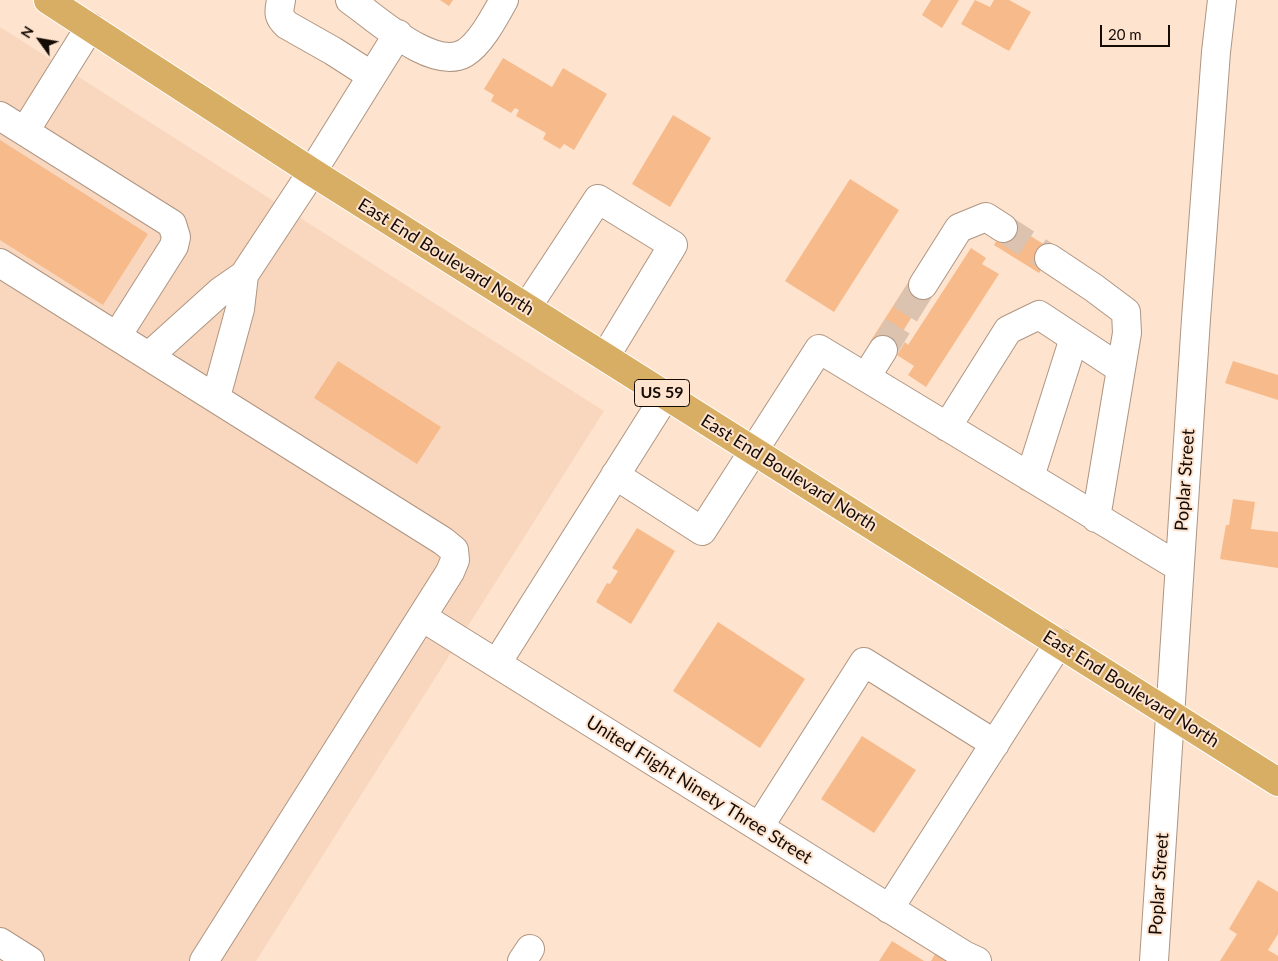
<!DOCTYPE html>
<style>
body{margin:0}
#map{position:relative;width:1278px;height:961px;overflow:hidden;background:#fee3ce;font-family:Lato,sans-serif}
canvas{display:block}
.north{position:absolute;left:15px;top:15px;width:50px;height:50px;-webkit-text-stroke:4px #fee3ce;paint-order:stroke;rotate:302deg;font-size:14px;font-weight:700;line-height:20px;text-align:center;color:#140b05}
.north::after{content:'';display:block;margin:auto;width:18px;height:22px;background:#140b05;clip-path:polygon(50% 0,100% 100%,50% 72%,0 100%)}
.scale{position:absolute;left:1100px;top:25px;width:70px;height:22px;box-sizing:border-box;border:2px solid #140b05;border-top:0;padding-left:6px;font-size:15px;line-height:18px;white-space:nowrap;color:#140b05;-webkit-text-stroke:4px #fee3ce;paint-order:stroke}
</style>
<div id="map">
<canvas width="1278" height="961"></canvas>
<div class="north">N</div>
<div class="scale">20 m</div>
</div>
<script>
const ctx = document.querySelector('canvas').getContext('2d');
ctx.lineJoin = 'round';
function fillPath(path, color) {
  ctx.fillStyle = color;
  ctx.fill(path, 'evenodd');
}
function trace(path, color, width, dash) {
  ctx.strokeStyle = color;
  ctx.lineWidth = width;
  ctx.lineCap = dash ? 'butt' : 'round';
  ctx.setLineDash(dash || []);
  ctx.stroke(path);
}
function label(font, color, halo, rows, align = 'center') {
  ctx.font = font + ' Lato,sans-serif';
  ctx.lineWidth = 4;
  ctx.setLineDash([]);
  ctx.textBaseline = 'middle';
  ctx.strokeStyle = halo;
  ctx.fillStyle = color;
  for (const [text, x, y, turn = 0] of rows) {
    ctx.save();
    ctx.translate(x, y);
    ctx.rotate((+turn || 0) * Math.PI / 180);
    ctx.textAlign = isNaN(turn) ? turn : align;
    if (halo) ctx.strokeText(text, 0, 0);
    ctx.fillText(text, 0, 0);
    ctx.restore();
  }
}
const built = new Path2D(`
 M0,27L604,411L256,961H0Z`);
const building = new Path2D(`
 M440,0H453L449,6Z
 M931,0H959L942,28L922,15Z
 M975,0L990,7L994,0H1009L1031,12L1009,51L961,24Z
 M503,58L552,87L563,68L607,94L574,150L564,144L560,149L543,139L546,133L516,116L519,110L515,108L511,113L491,101L494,95L484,89Z
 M673,115L711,138L670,207L632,184Z
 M0,140L148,234L103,305L0,240Z
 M850,179L899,210L834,312L785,281Z
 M1008,222L1053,250L1039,273L994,245Z
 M971,248L986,258L982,264L999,274L926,387L908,375L914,366L897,355L905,342L908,345Z
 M911,278L929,289L897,341L894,339L886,352L870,342Z
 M338,361L441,427L417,464L314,398Z
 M1233,361L1278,375V400L1225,383Z
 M1233,499L1255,502L1251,529L1278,532V568L1220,559L1226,525H1229Z
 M637,528L675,551L631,624L596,602L607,583L610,584L618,571L612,568Z
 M718,622L805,679L760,748L673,691Z
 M862,736L916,770L874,833L821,799Z
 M1258,880L1278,892V934L1268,950L1278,956V961H1220L1237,934L1229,929Z
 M892,941L924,961H879Z
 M935,954L946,961H931Z`);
const minorTunnel = new Path2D(`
 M1003,228L1049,258
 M883,350L923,285`);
const minor = new Path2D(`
 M281,0C279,12 277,16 287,25L333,51L372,76
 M350,0C376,18 433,72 465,53C481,43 495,16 504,0
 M0,116L172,224L176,237L174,246L117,336
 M25,131L90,27
 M1049,258L1094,288L1126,312L1127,333L1096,518
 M0,263L443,541L454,550L455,560L450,572L204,961
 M923,285L959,228L986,217L1003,228
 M527,307L598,199L673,245L605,357
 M149,356L221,291L244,275L312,172L398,34
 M866,377L883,350
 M216,397L240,309L244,275
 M947,427L1008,330L1039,315L1121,369
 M615,475L702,531L819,349L1179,567
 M1030,477L1074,338
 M422,617L964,955L977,961
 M497,663L666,395
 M759,827L864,662L995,744
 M889,909L1059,643
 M0,942L30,961
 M522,961L530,949
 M1154,961L1196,319L1216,52L1222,0`);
const highway = new Path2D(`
 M48,0L312,172L1278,782`);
const shields = [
 [662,393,55]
];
const shieldNames = [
 ["US 59",662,393]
];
const streetNames = [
 ["East End Boulevard North",446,257,32],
 ["East End Boulevard North",789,473,32],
 ["Poplar Street",1185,480,-86],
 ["East End Boulevard North",1131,689,32],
 ["United Flight Ninety Three Street",699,790,32],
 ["Poplar Street",1159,884,-86]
];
fillPath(built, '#f9d7be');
fillPath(building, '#f7ba8b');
trace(minorTunnel, '#dbc3b0', 28, [28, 14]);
trace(minor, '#ae9582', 30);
trace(highway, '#fff', 30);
trace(minor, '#fff', 28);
trace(highway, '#d8ae64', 28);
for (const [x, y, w] of shields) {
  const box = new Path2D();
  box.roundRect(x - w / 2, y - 13.5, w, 27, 4);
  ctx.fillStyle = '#fee3ce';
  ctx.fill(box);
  trace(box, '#140b05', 1);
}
label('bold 16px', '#140b05', null, shieldNames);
label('18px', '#140b05', '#fee3ce', streetNames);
</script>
